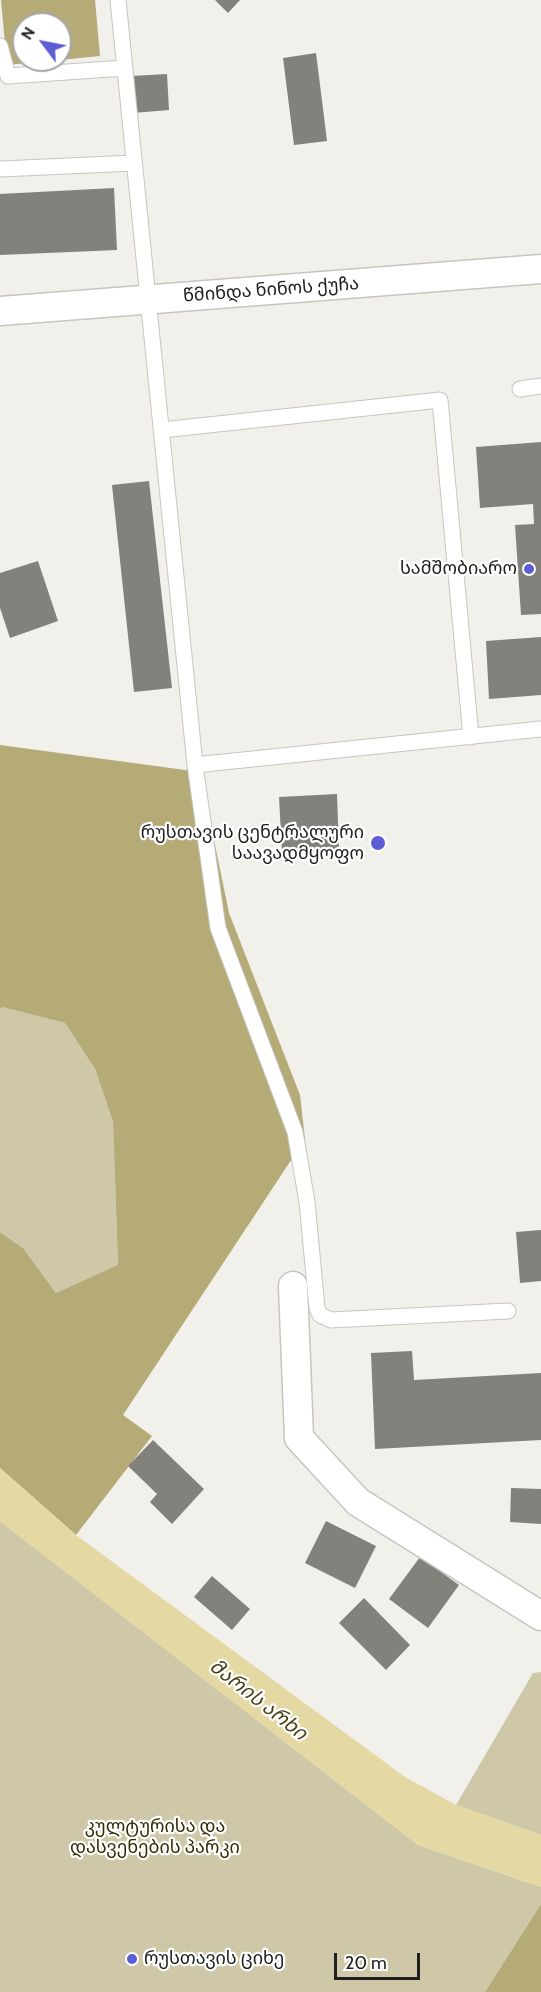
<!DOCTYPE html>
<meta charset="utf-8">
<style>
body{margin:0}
#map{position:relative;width:541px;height:1992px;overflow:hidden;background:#f1f0eb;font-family:Cabin,sans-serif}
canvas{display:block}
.north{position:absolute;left:12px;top:12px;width:60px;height:60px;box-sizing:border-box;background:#fff;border:2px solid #a6a6a5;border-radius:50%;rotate:302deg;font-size:16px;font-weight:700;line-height:24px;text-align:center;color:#21201e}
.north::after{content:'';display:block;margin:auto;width:21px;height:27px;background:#5d5ed6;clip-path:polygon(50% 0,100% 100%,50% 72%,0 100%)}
.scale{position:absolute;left:334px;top:1953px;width:86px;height:27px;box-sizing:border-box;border:3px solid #21201e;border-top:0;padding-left:8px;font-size:18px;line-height:21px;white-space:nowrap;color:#21201e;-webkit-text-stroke:4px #fff;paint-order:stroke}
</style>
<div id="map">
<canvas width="541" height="1992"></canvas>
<div class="north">N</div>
<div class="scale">20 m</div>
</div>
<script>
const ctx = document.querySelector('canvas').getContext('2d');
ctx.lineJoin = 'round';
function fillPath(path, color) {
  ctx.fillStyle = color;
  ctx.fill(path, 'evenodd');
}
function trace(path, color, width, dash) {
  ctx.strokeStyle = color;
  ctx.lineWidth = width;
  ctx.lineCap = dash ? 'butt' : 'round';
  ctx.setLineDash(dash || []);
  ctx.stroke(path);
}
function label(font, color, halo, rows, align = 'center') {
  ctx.font = font + ' Cabin,"Noto Sans Georgian",sans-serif';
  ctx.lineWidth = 4.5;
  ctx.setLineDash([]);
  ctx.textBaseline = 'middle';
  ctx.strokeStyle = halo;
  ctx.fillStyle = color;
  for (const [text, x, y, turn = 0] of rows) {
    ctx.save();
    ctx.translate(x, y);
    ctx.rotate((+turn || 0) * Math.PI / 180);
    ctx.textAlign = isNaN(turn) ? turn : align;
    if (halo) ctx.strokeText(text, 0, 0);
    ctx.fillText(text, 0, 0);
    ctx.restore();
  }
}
const green = new Path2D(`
 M3,1006L65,1023L95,1069L113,1122L118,1266L56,1293L23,1248L0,1232V1008Z
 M0,1521L418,1845L541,1887V1904L485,1992H0Z
 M541,1672V1835L456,1805L533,1673Z`);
const forest = new Path2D(`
 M1,0H95L100,56L60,60V24H24V60H57L7,65Z
 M0,745L200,772L229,913L300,1095L305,1139L123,1415L152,1436L76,1535L0,1468V1232L23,1248L56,1293L118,1265L113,1122L95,1069L65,1023L3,1007L0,1008Z
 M541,1904V1992H485Z`);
const water = new Path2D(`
 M0,1468L76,1535L405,1777L456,1805L541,1835V1887L418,1845L24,1540L0,1521Z`);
const building = new Path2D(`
 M215,0H240L228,13Z
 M316,53L327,141L294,145L283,58Z
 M167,74L169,110L133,113L131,76Z
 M114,188L117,250L0,255V194Z
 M541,442V614L521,615L515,525L534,524L533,504L480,508L476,447Z
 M149,481L172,688L134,692L112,485Z
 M38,561L58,621L10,638L0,608V573Z
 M541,637V695L489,699L486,641Z
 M337,794L339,849L282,853L279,797Z
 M541,1230V1281L520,1283L516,1232Z
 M412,1351L414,1380L541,1373V1440L375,1449L371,1353Z
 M153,1440L204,1489L172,1524L150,1502L157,1494L128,1466Z
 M511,1488L541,1489V1524L510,1522Z
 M326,1521L376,1546L355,1588L305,1563Z
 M420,1557L459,1585L428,1628L389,1599Z
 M212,1576L250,1609L232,1630L194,1597Z
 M364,1598L410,1645L386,1670L339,1623Z`);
const lane = new Path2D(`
 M118,0L195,765L541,729
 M0,46L8,76L125,68
 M0,169L134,163
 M520,389L541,386
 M162,430L440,400L471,737
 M195,765L218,928L295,1132L307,1202L317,1308L320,1315L331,1320L508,1311`);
const street = new Path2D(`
 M0,311L541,269
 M293,1286L299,1438L358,1502L541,1616`);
const markers = [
 [529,569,6,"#5d5ed6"],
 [378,843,8,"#5d5ed6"],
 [132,1959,6,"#5d5ed6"]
];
const streetNames = [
 ["წმინდა ნინოს ქუჩა",271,290,-4]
];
const poiNames = [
 ["სამშობიარო",517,569],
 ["რუსთავის ცენტრალური",364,833],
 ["საავადმყოფო",364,854],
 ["რუსთავის ციხე",144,1959,"left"]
];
const parkNames = [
 ["კულტურისა და",155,1827],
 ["დასვენების პარკი",155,1848]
];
const waterNames = [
 ["მარის არხი",258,1700,38]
];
fillPath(green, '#cec8a8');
fillPath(forest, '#b5ab77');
fillPath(water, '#e4d9a3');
fillPath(building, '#82817c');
trace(lane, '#c6c5c0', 17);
trace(street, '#c6c5c0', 31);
trace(lane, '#fff', 15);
trace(street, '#fff', 28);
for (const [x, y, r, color] of markers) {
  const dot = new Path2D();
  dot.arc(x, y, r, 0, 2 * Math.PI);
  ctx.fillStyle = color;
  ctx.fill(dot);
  trace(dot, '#fff', 2);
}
label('18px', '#21201e', '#fff', streetNames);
label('18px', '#21201e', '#fff', poiNames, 'right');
label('18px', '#322a00', '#fff', parkNames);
label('italic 20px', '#483f16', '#fff', waterNames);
</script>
